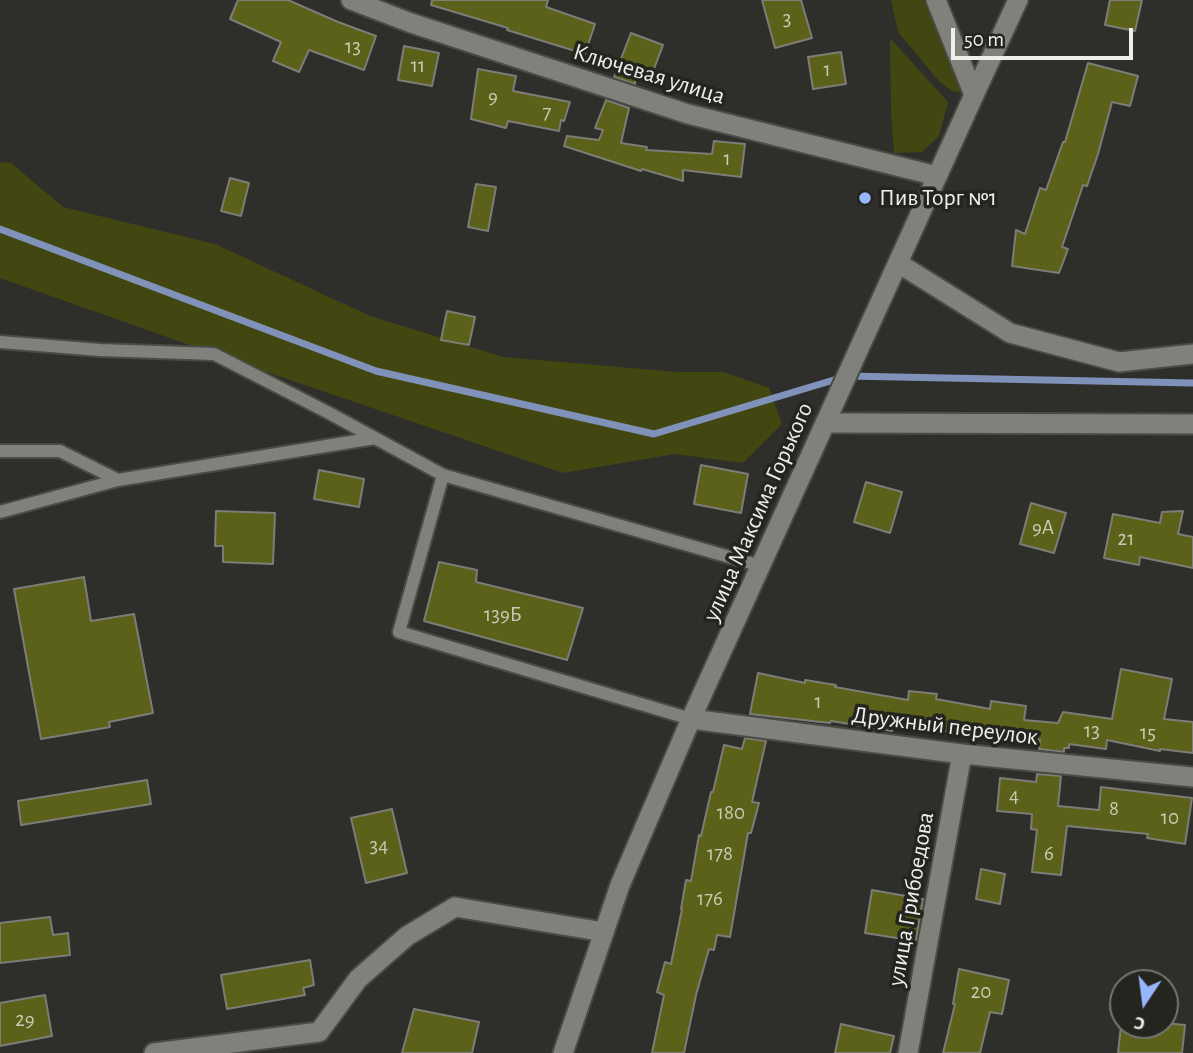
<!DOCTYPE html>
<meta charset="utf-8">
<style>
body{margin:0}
#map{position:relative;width:1193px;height:1053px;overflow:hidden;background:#2e2f2a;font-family:"Alegreya Sans",sans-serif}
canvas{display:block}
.north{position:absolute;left:1109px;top:969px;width:70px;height:70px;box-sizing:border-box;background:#252520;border:2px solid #757571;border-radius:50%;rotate:193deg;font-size:19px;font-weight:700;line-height:28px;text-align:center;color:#eeeeeb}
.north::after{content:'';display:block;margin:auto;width:24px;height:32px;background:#96b6fd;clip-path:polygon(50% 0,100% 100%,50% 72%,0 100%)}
.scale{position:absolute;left:951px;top:28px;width:182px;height:32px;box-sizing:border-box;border:4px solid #eeeeeb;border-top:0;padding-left:9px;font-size:21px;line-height:24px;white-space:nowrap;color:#eeeeeb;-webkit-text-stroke:5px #252520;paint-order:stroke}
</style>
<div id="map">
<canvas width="1193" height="1053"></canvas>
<div class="north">С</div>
<div class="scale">50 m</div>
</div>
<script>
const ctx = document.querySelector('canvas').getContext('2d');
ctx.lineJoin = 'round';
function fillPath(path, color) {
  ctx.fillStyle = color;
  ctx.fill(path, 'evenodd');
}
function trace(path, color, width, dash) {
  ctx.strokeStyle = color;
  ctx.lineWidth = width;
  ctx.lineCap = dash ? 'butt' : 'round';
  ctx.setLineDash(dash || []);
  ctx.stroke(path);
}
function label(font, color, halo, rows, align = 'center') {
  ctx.font = font + ' "Alegreya Sans",sans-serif';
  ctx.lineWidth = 7;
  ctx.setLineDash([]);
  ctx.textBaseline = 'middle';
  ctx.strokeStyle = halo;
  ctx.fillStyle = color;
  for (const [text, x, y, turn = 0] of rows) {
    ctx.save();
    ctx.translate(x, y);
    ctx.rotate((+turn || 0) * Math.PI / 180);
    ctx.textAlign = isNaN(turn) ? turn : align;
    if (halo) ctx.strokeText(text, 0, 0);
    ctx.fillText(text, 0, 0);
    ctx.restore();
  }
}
const green = new Path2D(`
 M891,0H924L964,93L952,91L939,81L898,32Z
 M890,38L948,102L939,136L922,152L894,153L891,111Z
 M0,162L11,163L63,207L215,244L370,316L503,357L678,372H724L769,388L782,424L743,463L675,454L563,473L249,366L0,278Z`);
const stream = new Path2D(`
 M0,229L376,371L654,434L847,376L1193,383`);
const building = new Path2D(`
 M238,0H288L338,22L376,36L364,70L309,50L299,72L273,61L281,42L230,19Z
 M432,0H548L546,7L595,24L585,54L507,30L508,28L431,5Z
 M762,0H801L812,38L775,48Z
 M1110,0H1142L1135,31L1105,25Z
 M631,33L663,45L649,82L636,77L635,84L614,77Z
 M404,46L439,53L432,86L398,80Z
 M841,52L846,84L813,89L808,57Z
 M1088,63L1138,76L1130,106L1112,102L1098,154L1087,186L1083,185L1062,247L1068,249L1059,273L1012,266L1016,230L1025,234L1040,188L1046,190L1063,142H1065Z
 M478,69L516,76L513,91L570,102L564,121L561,120L559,131L508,121L506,128L471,119Z
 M606,100L629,108L621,143L647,147L646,150L712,154L714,141L745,144L741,177L683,170V181L642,169L641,171L564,146L567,136L599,140L603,130L595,128Z
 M230,178L249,183L241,216L221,211Z
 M476,184L496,187L488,231L468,227Z
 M447,311L475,317L469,345L441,340Z
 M701,465L748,474L741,513L694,504Z
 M319,470L364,479L359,507L314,499Z
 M866,482L902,492L890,533L854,522Z
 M1031,503L1066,513L1054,553L1020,544Z
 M216,511L275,513L273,564L223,562V546H215Z
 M1183,511L1178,534L1193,537V568L1140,557L1139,565L1104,558L1113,514L1160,523L1162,512Z
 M439,562L477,570L476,582L583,608L567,660L424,621Z
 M84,577L91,621L134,614L153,713L109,722L110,727L41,739L14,589Z
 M1121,669L1172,679L1164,719L1193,722V753L1160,749V751L1107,740L1106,749L1069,744V748H1064V752L1039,749L1040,740L975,732L974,737L929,728L893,725L892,731L831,721L830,723L750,714L758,673L805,683V680L836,685L835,687L908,700L909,691L937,694L936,699L990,709L991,701L1026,706L1024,720L1058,723L1063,712L1112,719Z
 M745,738L766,741L752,802L759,803L751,833H748L730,937L717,935L714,950L709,949L696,995L684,1053H652L664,995L657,992L665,962L671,964L682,909H681L686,880L691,881L699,835L701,836L711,792H713L724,745L742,749Z
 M1037,774L1061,776L1058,806L1099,810L1101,787L1192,798L1185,844L1147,838L1148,834L1067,826L1061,875L1032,872L1037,830L1031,829L1032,814L997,811L1000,778L1036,782Z
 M147,780L151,804L21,825L18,801Z
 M392,809L407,873L366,883L351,818Z
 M981,869L1005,874L1000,904L976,899Z
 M872,890L923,899L916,941L865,933Z
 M50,917L53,935L68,933L70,955L0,963V923Z
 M310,960L314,985L303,988L305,995L227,1009L221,975Z
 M959,969L1009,980L1002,1014L990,1012L980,1053H943L955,1004H953Z
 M45,995L52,1036L0,1046V1003Z
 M414,1009L479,1022L472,1053H402Z
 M1165,1023L1185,1025L1182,1053H1118L1121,1025H1165Z
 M841,1024L894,1036L890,1053H835Z`);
const service = new Path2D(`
 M0,342L100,350L214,354L329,413L443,475
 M0,451H60L118,480
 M0,512L118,480L375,438
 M691,719L399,632L443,475L761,566`);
const minor = new Path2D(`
 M351,0L411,23L688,114L937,176
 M974,95L1018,0
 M898,263L1010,333L1119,362L1193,354
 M825,423L1193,424
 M691,719L962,754L1193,777
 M154,1053L319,1032L358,979L407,936L455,907L604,932
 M908,1053L962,754`);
const tertiary = new Path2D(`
 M563,1053L620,885L691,719L974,95L936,0`);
const markers = [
 [865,198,7,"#96b6fd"]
];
const numberNames = [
 ["3",787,19],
 ["13",353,47],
 ["11",418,66],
 ["1",827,70],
 ["9",493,97],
 ["7",547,113],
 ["1",727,159],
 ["9А",1043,528],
 ["21",1126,539],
 ["139Б",503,615],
 ["1",818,702],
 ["13",1092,731],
 ["15",1148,733],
 ["4",1014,796],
 ["8",1114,809],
 ["180",731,813],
 ["10",1170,818],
 ["34",379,846],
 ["178",720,854],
 ["6",1049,854],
 ["176",710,899],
 ["20",981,992],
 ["29",25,1020]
];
const streetNames = [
 ["Ключевая улица",649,74,17],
 ["улица Максима Горького",758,512,-66],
 ["Дружный переулок",945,726,7],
 ["улица Грибоедова",911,899,-80]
];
const poiNames = [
 ["Пив Торг №1",879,198]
];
fillPath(green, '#424711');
trace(stream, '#8092b9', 7);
fillPath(building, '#5b6118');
trace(building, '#7c7d77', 2);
trace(service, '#4b4b46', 16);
trace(minor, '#4b4b46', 23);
trace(tertiary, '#4b4b46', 23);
trace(service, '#80817a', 12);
trace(minor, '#80817a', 19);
trace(tertiary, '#80817a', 19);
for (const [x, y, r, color] of markers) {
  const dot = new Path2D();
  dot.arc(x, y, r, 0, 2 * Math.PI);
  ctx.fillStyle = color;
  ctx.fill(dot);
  trace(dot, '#252520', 2.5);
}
label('21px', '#c9cbb6', null, numberNames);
label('24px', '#eeeeeb', '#252520', streetNames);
label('24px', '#eeeeeb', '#252520', poiNames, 'left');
</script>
